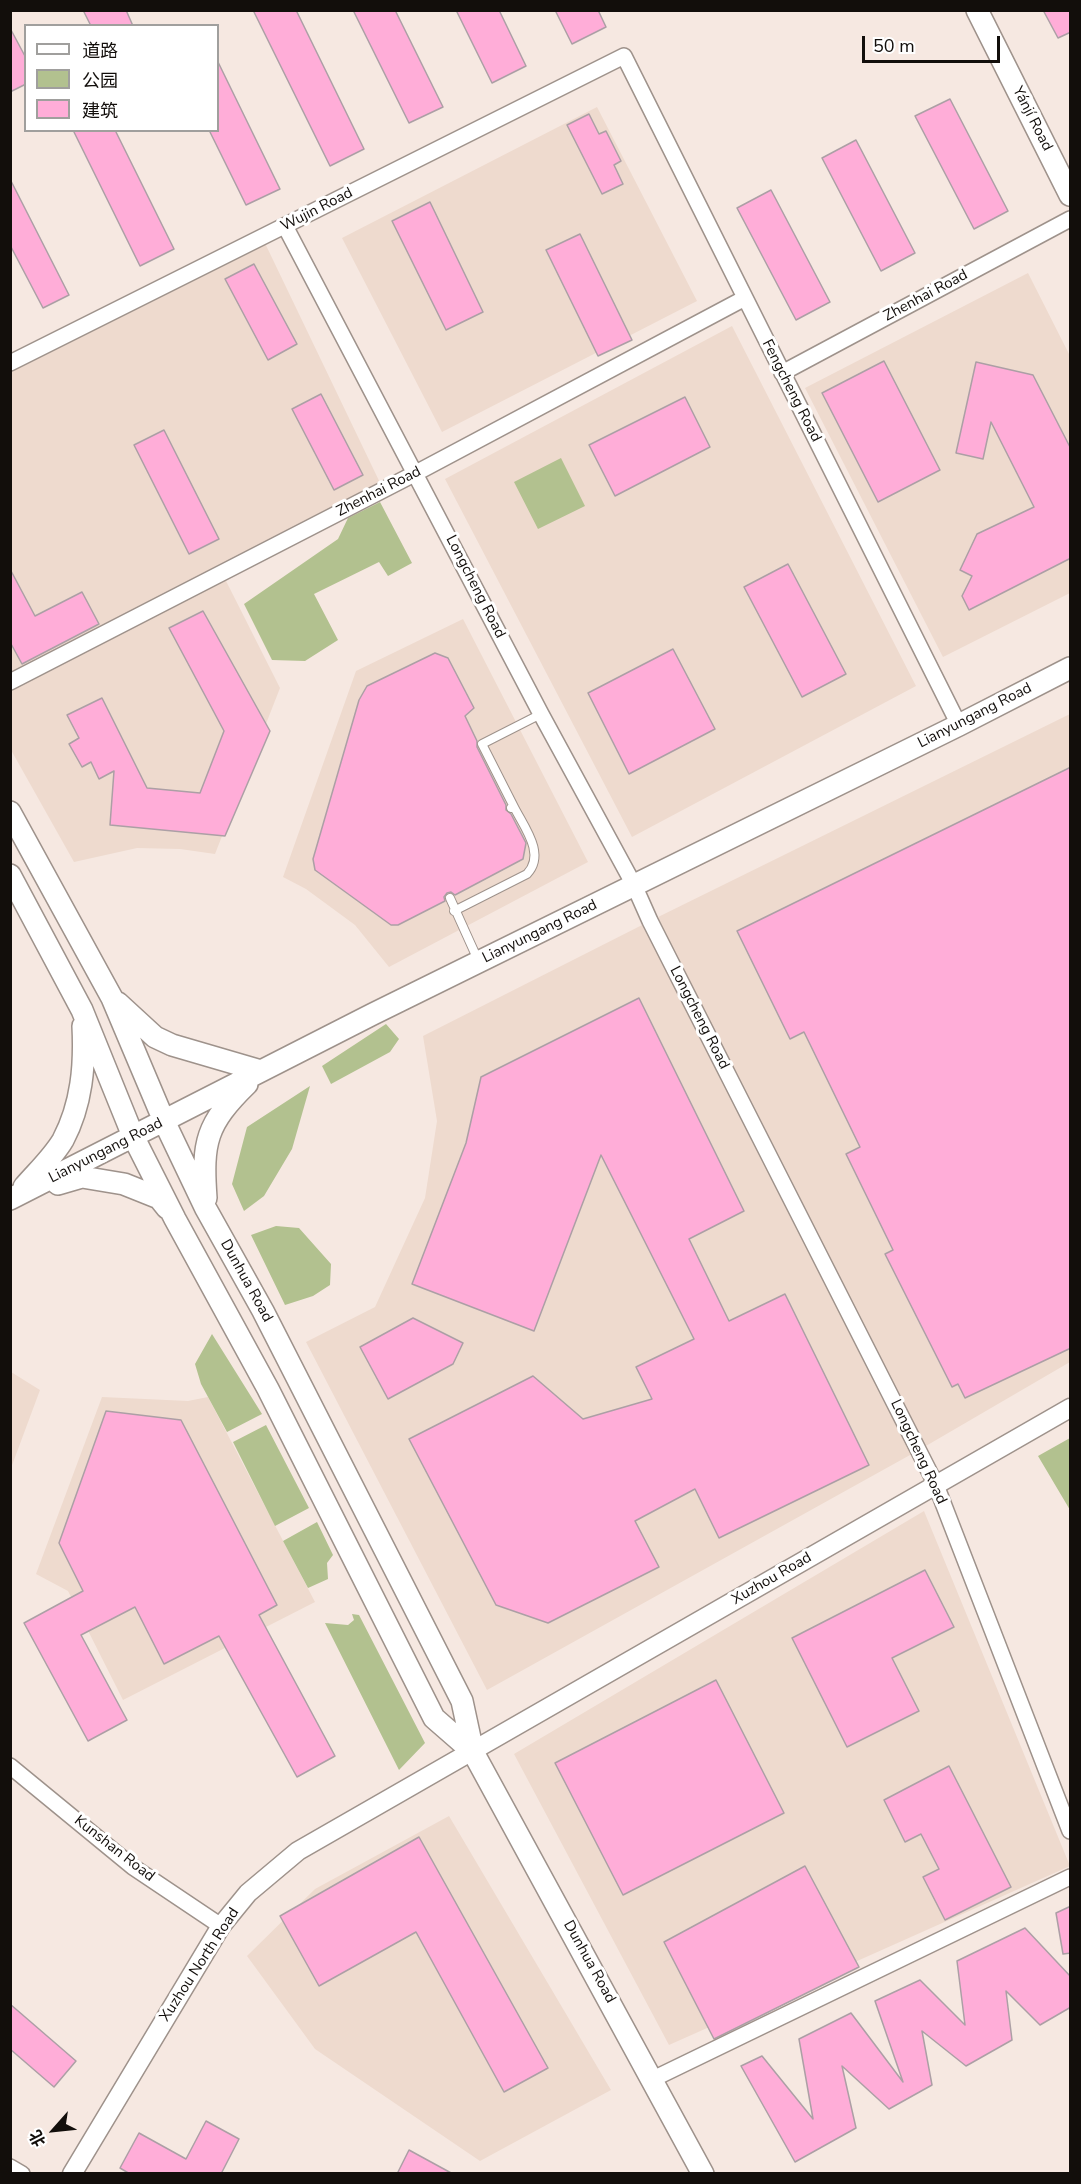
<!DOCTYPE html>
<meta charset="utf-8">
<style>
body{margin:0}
#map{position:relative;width:1081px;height:2184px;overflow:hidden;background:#f6e8e1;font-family:"Nunito Sans","Noto Sans SC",sans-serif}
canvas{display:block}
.frame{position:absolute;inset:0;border:12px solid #120e0b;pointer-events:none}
.legend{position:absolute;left:24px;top:24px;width:195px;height:108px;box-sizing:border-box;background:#fff;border:2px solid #a09f9d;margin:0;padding:8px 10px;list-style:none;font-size:18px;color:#120e0b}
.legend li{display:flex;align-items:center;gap:12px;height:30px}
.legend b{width:30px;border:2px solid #a09f9d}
.north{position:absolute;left:24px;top:2100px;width:60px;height:60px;-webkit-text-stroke:4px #fff;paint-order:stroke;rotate:243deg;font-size:16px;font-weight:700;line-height:24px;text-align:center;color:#120e0b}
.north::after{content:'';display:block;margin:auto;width:21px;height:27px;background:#120e0b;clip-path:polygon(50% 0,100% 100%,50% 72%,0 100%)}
.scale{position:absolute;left:862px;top:36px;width:138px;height:27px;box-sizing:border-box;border:3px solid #120e0b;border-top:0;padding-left:8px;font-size:18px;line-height:21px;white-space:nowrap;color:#120e0b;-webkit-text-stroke:4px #fff;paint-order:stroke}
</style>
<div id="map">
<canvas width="1081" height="2184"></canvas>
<div class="frame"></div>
<ul class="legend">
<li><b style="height:8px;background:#fff"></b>道路</li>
<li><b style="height:16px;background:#b2c18f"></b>公园</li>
<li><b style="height:16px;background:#ffadd8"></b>建筑</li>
</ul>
<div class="north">北</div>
<div class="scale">50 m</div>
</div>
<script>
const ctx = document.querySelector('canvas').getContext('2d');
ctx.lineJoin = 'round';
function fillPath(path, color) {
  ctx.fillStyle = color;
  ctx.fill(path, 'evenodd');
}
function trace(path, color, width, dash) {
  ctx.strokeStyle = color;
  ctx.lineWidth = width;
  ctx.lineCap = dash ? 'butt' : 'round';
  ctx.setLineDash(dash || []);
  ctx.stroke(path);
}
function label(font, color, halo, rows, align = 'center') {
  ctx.font = font + ' "Nunito Sans",sans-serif';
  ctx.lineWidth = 6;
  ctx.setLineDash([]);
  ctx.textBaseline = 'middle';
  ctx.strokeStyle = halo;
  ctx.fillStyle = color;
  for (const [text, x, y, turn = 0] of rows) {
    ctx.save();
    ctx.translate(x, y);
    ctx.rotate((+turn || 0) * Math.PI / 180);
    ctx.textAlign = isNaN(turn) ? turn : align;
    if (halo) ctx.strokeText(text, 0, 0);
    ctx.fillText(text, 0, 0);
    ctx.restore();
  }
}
const built = new Path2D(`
 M597,107L697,301L442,432L342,238Z
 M262,237L383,489L222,573L280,688L215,854L180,849L137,848L74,862L11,750L10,363Z
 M1028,273L1070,356V593L943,657L805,388Z
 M732,326L916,686L632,837L445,479Z
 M463,619L588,862L389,967L355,925L306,889L283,877L356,671Z
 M1070,714V1362L919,1450L487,1690L306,1342L375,1307L425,1198L437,1121L423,1036L650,921Z
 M11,1372L40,1390L11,1468Z
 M102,1397L188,1401L208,1397L315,1602L123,1700L68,1591L36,1574Z
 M924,1511L1070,1866L669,2045L514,1754Z
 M449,1816L611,2090L480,2161L315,2049L247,1956L315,1889Z`);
const green = new Path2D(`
 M561,458L585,506L538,529L514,482Z
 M380,502L412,563L388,576L379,562L314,594L338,640L305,661L272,660L244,604L338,539L348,518Z
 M386,1024L399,1039L390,1052L331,1084L322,1066Z
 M310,1086L292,1149L264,1196L244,1211L232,1184L247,1127Z
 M276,1226L299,1228L331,1264L330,1285L313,1296L285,1305L251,1235Z
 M212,1334L262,1414L227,1432L201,1384L195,1364Z
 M266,1425L309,1508L275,1526L233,1442Z
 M1070,1438V1510L1038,1456Z
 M317,1522L333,1555L327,1563L328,1579L308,1588L283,1541Z
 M352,1614L359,1615L425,1743L399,1770L325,1623L348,1625L354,1620Z`);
const building = new Path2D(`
 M83,10H126L133,26H91Z
 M253,10H296L364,149L330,166Z
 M353,10H395L443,107L409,123Z
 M456,10H499L526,66L492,83Z
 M555,10H598L606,27L572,44Z
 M1043,10H1071V32L1058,38Z
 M10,28L26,58V84L10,92Z
 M218,62L280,189L246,205L209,130H218Z
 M950,99L1008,211L974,229L915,116Z
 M589,114L599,134L606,131L621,161L614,165L623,184L602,194L567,125Z
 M73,130H115L174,249L140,266Z
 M856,140L915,253L881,271L822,158Z
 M10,179L69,295L43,308L10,245Z
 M771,190L830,302L796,320L737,208Z
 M430,202L483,312L446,330L392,221Z
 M580,234L632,340L598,356L546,250Z
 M254,264L297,344L268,360L225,279Z
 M884,361L940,470L878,502L822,393Z
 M976,362L1033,375L1071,449V558L969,610L962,596L972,576L960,570L977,534L1034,507L991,422L983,459L956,453Z
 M321,394L363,475L334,490L292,409Z
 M685,397L710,447L615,496L589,445Z
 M164,430L219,539L189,554L134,445Z
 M788,564L846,674L802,697L744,587Z
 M10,569L35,616L82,592L99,624L22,664L10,642Z
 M203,611L270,731L225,836L110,825L114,771L99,779L91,762L82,767L69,744L79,738L67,715L102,698L147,788L200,793L224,731L169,628Z
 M673,649L715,729L629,774L588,693Z
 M435,653L448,658L474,708L465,716L477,741V747L506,805V810L511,814L526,843L523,859L455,895L451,892L447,893L444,897L445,901L398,925H391L315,870L313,859L359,700L367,686Z
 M1071,767V1348L965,1398L958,1384L952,1387L885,1254L893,1250L846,1154L860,1147L804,1032L790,1039L737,931Z
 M639,998L744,1211L689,1239L729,1321L785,1294L869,1465L719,1538L695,1489L635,1521L659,1567L548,1623L496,1605L409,1439L533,1376L583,1419L652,1399L636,1367L694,1339L601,1155L534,1331L412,1284L466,1143L481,1077Z
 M413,1318L463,1343L453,1364L388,1399L360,1347Z
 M106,1411L181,1420L277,1605L259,1615L335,1756L297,1777L219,1636L164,1664L135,1607L81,1635L127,1720L88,1741L24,1623L83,1591L59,1543Z
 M925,1570L954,1627L892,1658L919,1711L847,1747L792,1638Z
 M716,1680L784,1813L623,1895L555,1763Z
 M949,1766L1011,1887L945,1920L923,1877L939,1869L921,1834L905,1842L884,1800Z
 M419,1837L548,2068L504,2092L416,1932L319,1986L280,1916Z
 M805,1866L859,1967L714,2039L664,1942Z
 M1071,1906V1953L1063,1954L1056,1913Z
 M1025,1928L1071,1977V2007L1040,2025L1006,1991L1012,2040L966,2066L922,2031L932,2085L889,2109L842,2066L856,2128L795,2162L741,2066L762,2056L813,2119L799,2039L851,2013L903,2082L875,2001L920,1980L965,2025L957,1961Z
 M10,2004L76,2061L54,2087L10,2049Z
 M206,2121L239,2139L221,2174H130L120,2168L139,2133L186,2159Z
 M409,2150L453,2174H397Z`);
const service = new Path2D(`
 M511,808L514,807L482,744L541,714
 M450,898L478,960
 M454,911L527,874C546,854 524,827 514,807`);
const minor = new Path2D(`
 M285,226L541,714L634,885L650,921L936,1485L1070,1831
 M10,363L624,56L959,725
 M782,373L1070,219
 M10,682L416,473L745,298
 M10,1766L133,1867L221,1926
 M653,2079L1070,1877
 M10,2167L22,2174`);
const tertiary = new Path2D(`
 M72,2174L221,1926L248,1893L298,1851L1070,1408`);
const secondary = new Path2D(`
 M977,10L1070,195
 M10,812L112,998L164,1121L206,1209L263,1311L462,1701L473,1752L703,2174
 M10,875L82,1010L133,1136L175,1219L268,1389L434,1718L473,1752
 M118,1003L155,1037L172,1045L261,1071
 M58,1184L82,1177L124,1184L159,1198L167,1208
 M24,1187C37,1172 53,1157 63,1140C82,1104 85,1065 83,1026
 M206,1198C202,1142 206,1124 247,1084
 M10,1199L373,1014L959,725L1070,668`);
const streetNames = [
 ["Yánjí Road",1032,119,63],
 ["Wujin Road",317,210,-27],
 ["Zhenhai Road",926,296,-28],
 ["Fengcheng Road",791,391,63],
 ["Zhenhai Road",379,492,-27],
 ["Longcheng Road",475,587,63],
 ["Lianyungang Road",975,716,-27],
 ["Lianyungang Road",540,932,-26],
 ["Longcheng Road",699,1018,63],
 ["Lianyungang Road",106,1151,-27],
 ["Dunhua Road",246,1281,61],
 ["Longcheng Road",918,1452,65],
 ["Xuzhou Road",772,1579,-30],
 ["Kunshan Road",114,1849,38],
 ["Dunhua Road",589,1962,61],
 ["Xuzhou North Road",200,1965,-57]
];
fillPath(built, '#eedace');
fillPath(green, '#b2c18f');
fillPath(building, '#ffadd8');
trace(building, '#ac9fa5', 1.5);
trace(service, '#9e928b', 10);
trace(minor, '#9e928b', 18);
trace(tertiary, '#9e928b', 21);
trace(secondary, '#9e928b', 24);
trace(service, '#fff', 8);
trace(minor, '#fff', 15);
trace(tertiary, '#fff', 18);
trace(secondary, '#fff', 21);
label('15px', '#120e0b', '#fff', streetNames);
</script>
